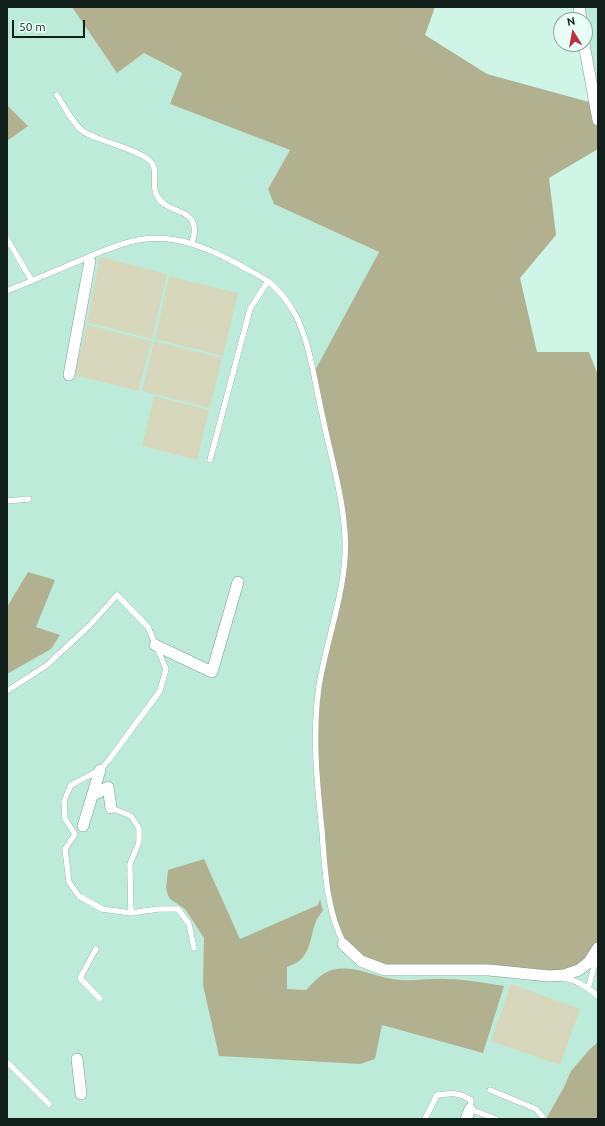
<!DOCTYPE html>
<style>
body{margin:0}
#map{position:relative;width:605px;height:1126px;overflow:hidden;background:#cff5e6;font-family:Ubuntu,sans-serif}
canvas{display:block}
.frame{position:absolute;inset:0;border:8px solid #12201b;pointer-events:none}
.north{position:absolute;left:553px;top:12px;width:40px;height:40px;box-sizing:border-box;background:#e8fef5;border:1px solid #92a59e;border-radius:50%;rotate:349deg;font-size:11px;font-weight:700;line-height:16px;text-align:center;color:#12201b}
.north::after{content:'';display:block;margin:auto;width:14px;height:18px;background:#bf2f46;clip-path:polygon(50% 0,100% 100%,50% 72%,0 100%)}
.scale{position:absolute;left:12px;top:20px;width:73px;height:18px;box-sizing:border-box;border:2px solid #12201b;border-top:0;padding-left:5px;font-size:12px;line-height:14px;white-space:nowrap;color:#12201b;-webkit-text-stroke:3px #e8fef5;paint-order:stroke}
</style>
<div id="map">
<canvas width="605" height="1126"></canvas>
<div class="frame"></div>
<div class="north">N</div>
<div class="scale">50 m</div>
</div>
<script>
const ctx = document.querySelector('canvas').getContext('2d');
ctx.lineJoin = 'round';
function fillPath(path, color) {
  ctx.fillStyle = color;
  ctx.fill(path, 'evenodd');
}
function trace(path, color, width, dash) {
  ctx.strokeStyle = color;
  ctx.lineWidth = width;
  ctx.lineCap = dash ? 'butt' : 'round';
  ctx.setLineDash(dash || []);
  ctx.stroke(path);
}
const built = new Path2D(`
 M7,7H72L117,73L144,53L182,74L170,104L290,150L268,188L274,204L379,252L313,374L598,948V1119H7Z
 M579,7H598V120L585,44V20Z`);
const green = new Path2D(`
 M100,257L167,274L152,339L87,322Z
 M169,276L238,293L223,356L155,339Z
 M87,325L152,341L138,391L74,375Z
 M154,341L222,358L210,408L142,391Z
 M154,396L209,410L197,460L142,446Z
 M511,984L580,1009L560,1065L491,1041Z`);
const forest = new Path2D(`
 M72,7H435L425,35L487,74L589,102L598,120V149L549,178L556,235L520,278L537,352H589L598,375V948L572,973L385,970L343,944L327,889L315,713L342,582L345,533L313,374L379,252L274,204L268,189L290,150L170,104L182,73L144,53L117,73Z
 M7,105L28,126L7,141Z
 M28,572L55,580L36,627L60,635L51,649L7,674V607Z
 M204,859L240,939L318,905L320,899L323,911C310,923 314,944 303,957C299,962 293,965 287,967V989L306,990C314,982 321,973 332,970C358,964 376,979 401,980C416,981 431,978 446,979C465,979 485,983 504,986L483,1053L382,1025L375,1059L360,1064L219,1056L203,985L204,938L185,909L170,899L168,895L166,888L168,870Z
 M598,1042V1119H546L563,1089L571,1071L590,1049Z`);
const lane = new Path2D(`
 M57,95C65,107 72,123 84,132C87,134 93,136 97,138C113,144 135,150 148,159C161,169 150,184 157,196C169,217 204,205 192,243
 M7,239L32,281
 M7,291C31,281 55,271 79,261C98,253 117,244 138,240C176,233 211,249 243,267C252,272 261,276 269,282C280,291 289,303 296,316C310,343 315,384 322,414C331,459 348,511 345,557C342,601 326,643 319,686C312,734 317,782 322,831C325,869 326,909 344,944
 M210,460L250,309L268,281
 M7,501L29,499
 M7,691L47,665L90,625L117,595L148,627L166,669L160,691L108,761L100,770L71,785L64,801L65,819L75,834L65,849L69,882L79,896L102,909L131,913L158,909H178L189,924L194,948
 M111,808L131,816L139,828V842L130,864V868
 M130,871L131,913
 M96,949L80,978L100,999
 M563,978C576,979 589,989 598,996
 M588,989L597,956
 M7,1062L49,1104
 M490,1090L536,1109L543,1117L542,1119
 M425,1119L437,1095C452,1093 458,1092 471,1100L470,1109L496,1119`);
const street = new Path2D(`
 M579,7L581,20
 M584,44L598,120
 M69,375L90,261
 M155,645L212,672L238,582
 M92,796L108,787L111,808
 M83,826L100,770
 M343,944L361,961L385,970H489L549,976L564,975L579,970L589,962L598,948
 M77,1059L81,1094
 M466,1119L470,1109`);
fillPath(built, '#bcecd9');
fillPath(green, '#d7d7bb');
fillPath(forest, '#b1b190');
trace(lane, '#799c8e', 6);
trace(street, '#799c8e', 12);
trace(lane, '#fff', 5.5);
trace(street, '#fff', 11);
</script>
